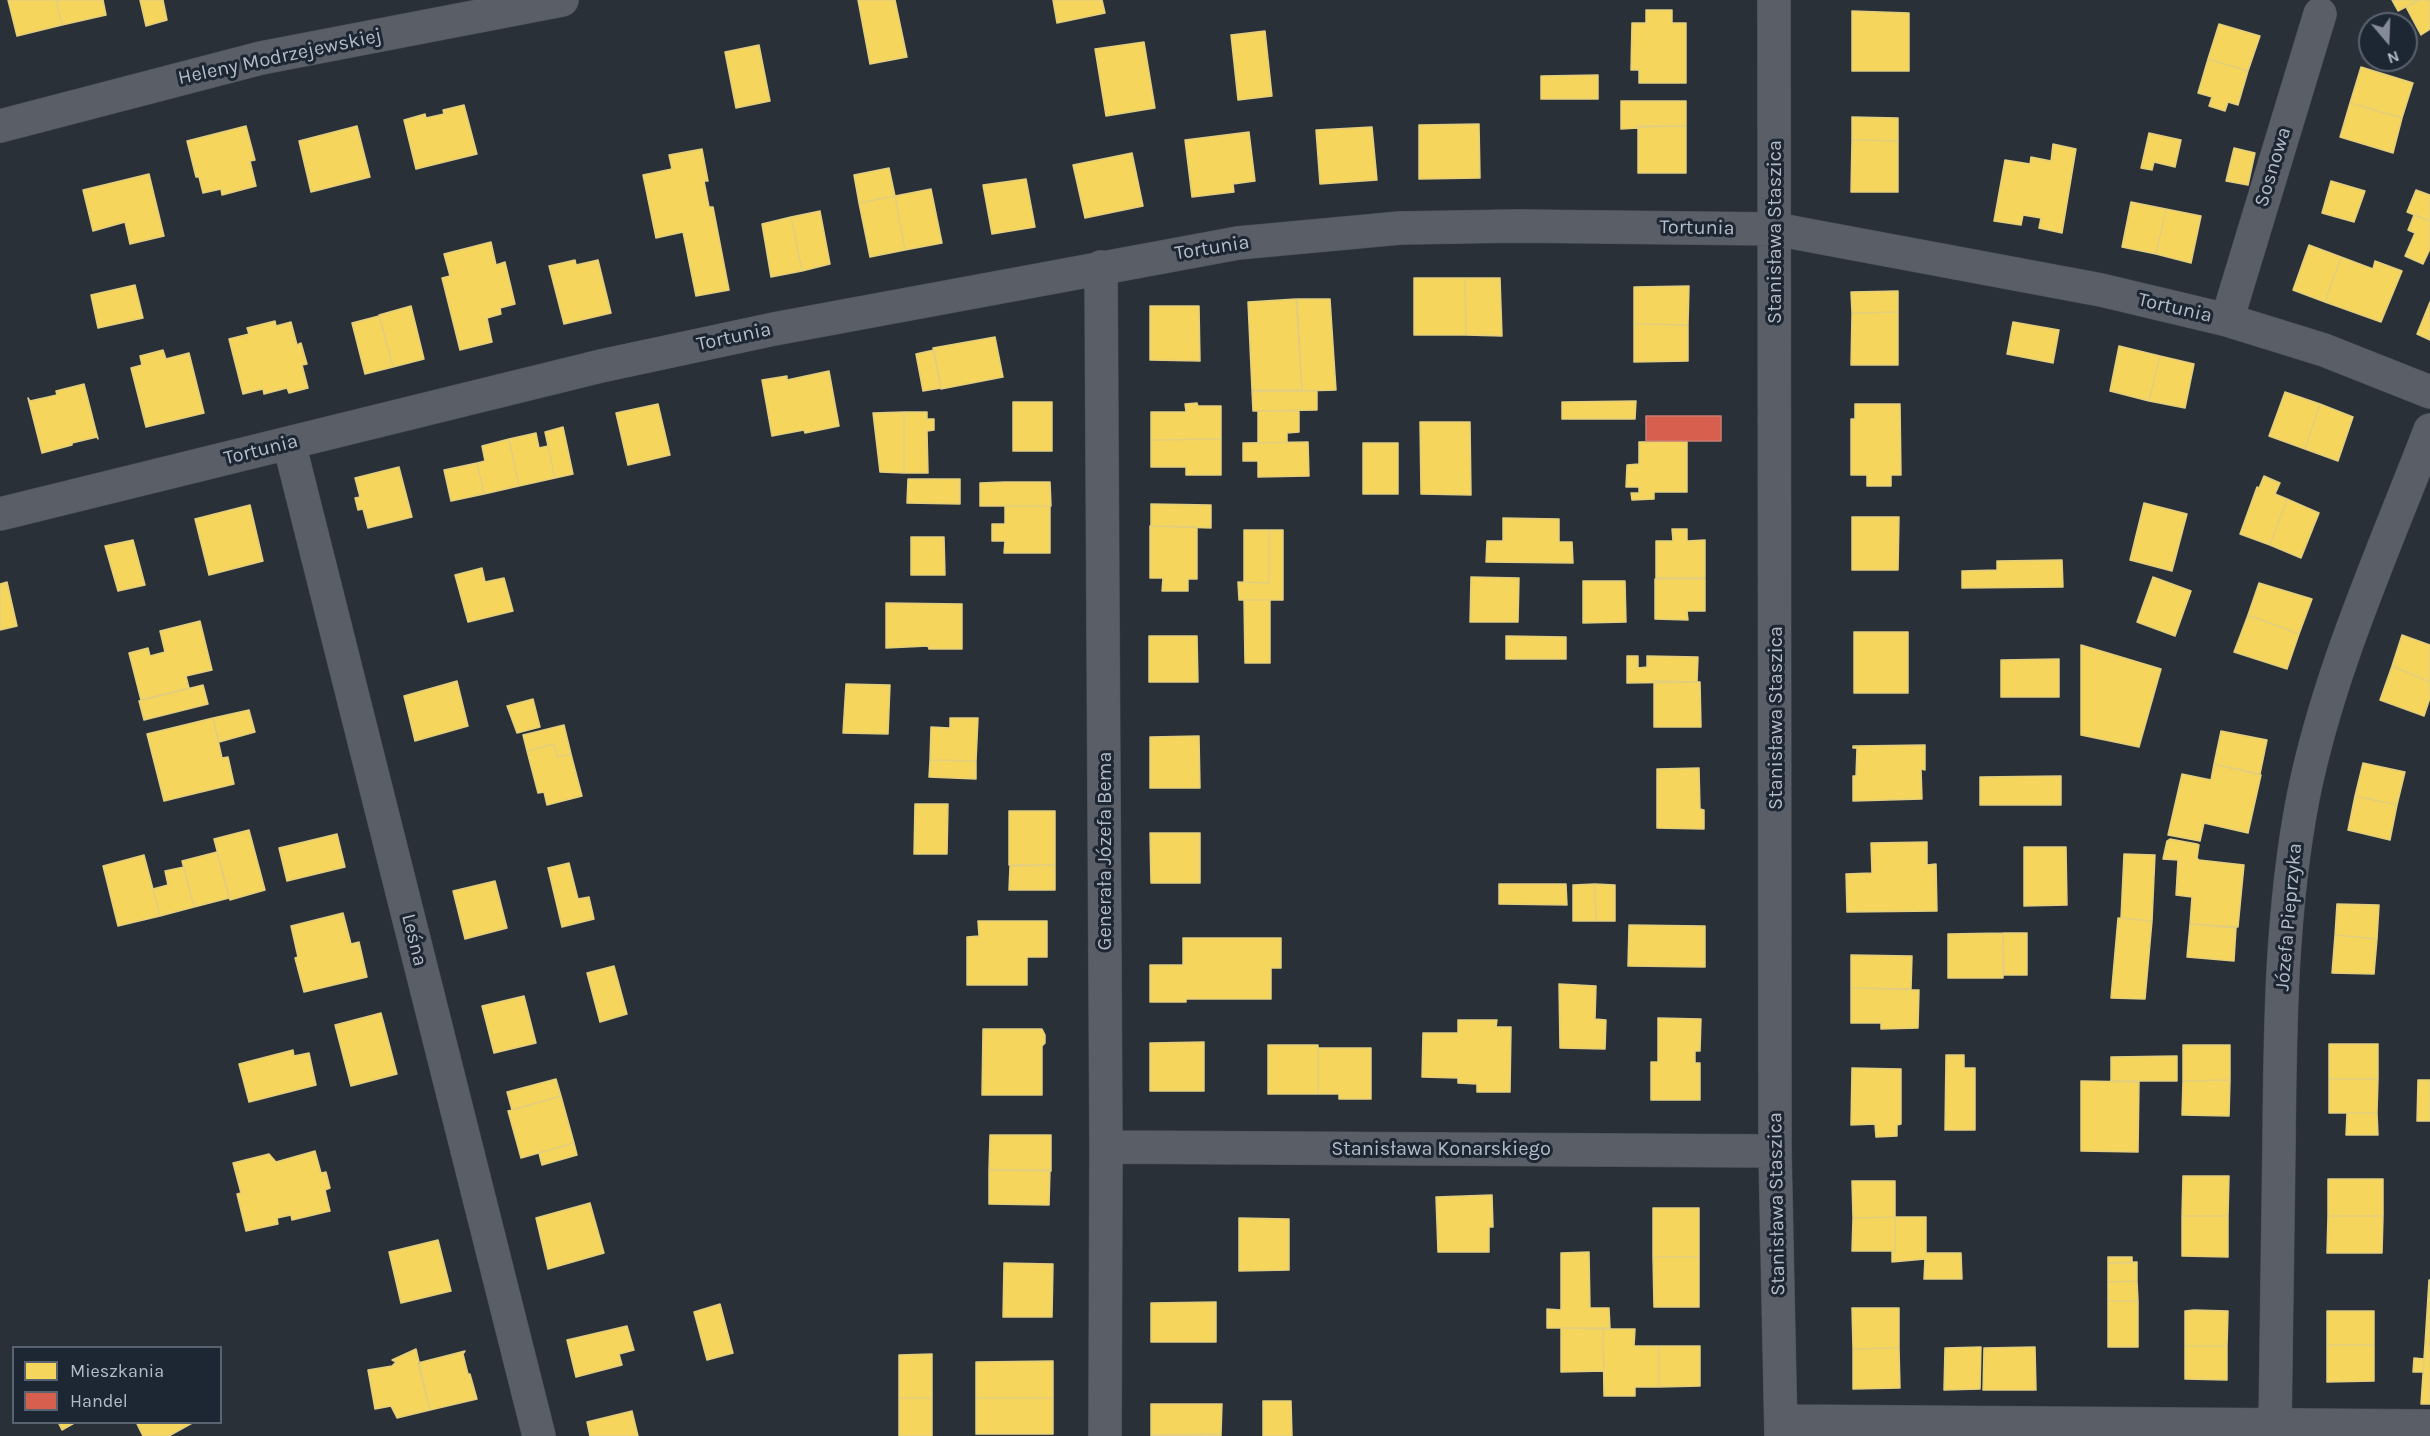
<!DOCTYPE html>
<meta charset="utf-8">
<style>
body{margin:0}
#map{position:relative;width:2430px;height:1436px;overflow:hidden;background:#2a3038;font-family:Karla,sans-serif}
canvas{display:block}
.legend{position:absolute;left:12px;top:1346px;width:210px;height:78px;box-sizing:border-box;background:#1d2633;border:2px solid #59626f;margin:0;padding:8px 10px;list-style:none;font-size:18px;color:#b4bcc9}
.legend li{display:flex;align-items:center;gap:12px;height:30px}
.legend b{width:30px;border:2px solid #59626f}
.north{position:absolute;left:2358px;top:12px;width:60px;height:60px;box-sizing:border-box;background:#1d2633;border:2px solid #59626f;border-radius:50%;rotate:161deg;font-size:16px;font-weight:700;line-height:24px;text-align:center;color:#b4bcc9}
.north::after{content:'';display:block;margin:auto;width:21px;height:27px;background:#848b96;clip-path:polygon(50% 0,100% 100%,50% 72%,0 100%)}
</style>
<div id="map">
<canvas width="2430" height="1436"></canvas>
<ul class="legend">
<li><b style="height:16px;background:#f6d55c"></b>Mieszkania</li>
<li><b style="height:16px;background:#d6604d"></b>Handel</li>
</ul>
<div class="north">N</div>
</div>
<script>
const ctx = document.querySelector('canvas').getContext('2d');
ctx.lineJoin = 'round';
function fillPath(path, color) {
  ctx.fillStyle = color;
  ctx.fill(path, 'evenodd');
}
function trace(path, color, width, dash) {
  ctx.strokeStyle = color;
  ctx.lineWidth = width;
  ctx.lineCap = dash ? 'butt' : 'round';
  ctx.setLineDash(dash || []);
  ctx.stroke(path);
}
function label(font, color, halo, rows, align = 'center') {
  ctx.font = font + ' Karla,sans-serif';
  ctx.lineWidth = 6;
  ctx.setLineDash([]);
  ctx.textBaseline = 'middle';
  ctx.strokeStyle = halo;
  ctx.fillStyle = color;
  for (const [text, x, y, turn = 0] of rows) {
    ctx.save();
    ctx.translate(x, y);
    ctx.rotate((+turn || 0) * Math.PI / 180);
    ctx.textAlign = isNaN(turn) ? turn : align;
    if (halo) ctx.strokeText(text, 0, 0);
    ctx.fillText(text, 0, 0);
    ctx.restore();
  }
}
const homes = new Path2D(`
 M8,0H56L62,25L17,36Z
 M56,0H103L106,15L62,25Z
 M140,0H163L167,20L146,26Z
 M858,0H895L907,57L870,64Z
 M1053,0H1102L1105,13L1057,23Z
 M2392,0H2419L2398,11Z
 M2419,0H2430V29L2421,35L2406,7Z
 M1646,10H1672V23H1686V83H1639V70H1631L1632,23H1646Z
 M1852,11L1909,13V71H1852Z
 M2219,24L2260,36L2248,71L2208,59Z
 M1265,31L1272,96L1238,100L1231,35Z
 M1144,42L1155,108L1106,116L1095,49Z
 M759,45L770,101L736,108L725,52Z
 M2208,59L2248,71L2238,105L2228,102L2225,111L2209,106L2212,97L2198,93Z
 M2361,67L2413,83L2402,118L2350,103Z
 M1598,75V99H1541V76Z
 M1621,101H1686V126H1638V128L1621,129Z
 M2350,103L2402,118L2393,153L2340,137Z
 M464,105L477,154L416,169L404,120L425,114L426,118L444,114L443,110Z
 M1852,117L1898,118V141L1852,140Z
 M1479,124L1480,178L1419,179V125Z
 M246,126L255,160L250,161L256,186L222,195L221,189L203,193L199,177H196L187,141Z
 M357,126L370,177L311,192L299,141Z
 M1686,126V173H1638V127Z
 M1372,127L1377,180L1320,184L1316,130Z
 M1249,132L1255,181L1233,184L1234,192L1192,197L1185,140Z
 M2149,133L2181,140L2175,167L2154,162L2152,170L2141,168Z
 M1852,140L1898,141V192H1851Z
 M2053,144L2076,149L2062,233L2039,228L2041,218L2023,215L2021,225L1994,221L2005,160L2030,164L2031,157L2051,161Z
 M2234,148L2255,153L2248,185L2226,181Z
 M702,149L708,181H704L709,207H713L729,290L696,296L683,232L656,238L643,175L672,169L669,155Z
 M1132,153L1143,206L1085,218L1073,165Z
 M889,168L895,196L859,203L854,175Z
 M149,174L164,236L130,244L125,222L93,231L83,190Z
 M1026,179L1035,227L992,234L983,185Z
 M2331,181L2365,191L2354,222L2322,213Z
 M931,189L942,243L905,250L895,196Z
 M2416,190L2430,195V221L2407,212Z
 M895,196L905,250L870,257L859,203Z
 M2131,202L2166,209L2156,254L2122,247Z
 M2166,209L2201,216L2191,263L2156,254Z
 M820,211L830,264L802,271L791,217Z
 M2414,215L2430,221V249L2423,264L2405,256L2415,233L2408,230Z
 M791,217L802,271L771,277L762,224Z
 M491,242L496,265L505,262L515,304L500,308L501,314L487,318L492,342L460,350L442,278L450,276L444,254Z
 M2309,245L2341,257L2325,302L2293,290Z
 M2341,257L2373,269L2375,261L2402,271L2381,322L2325,302Z
 M575,260L576,265L598,260L611,313L564,324L549,266Z
 M1414,278H1465L1466,335H1414Z
 M1465,278H1500L1502,336L1466,335Z
 M135,285L143,318L98,328L91,295Z
 M1689,286L1688,325L1634,324V287Z
 M1898,291V312L1852,313L1851,292Z
 M1296,299L1302,390H1252L1248,302Z
 M1297,299H1330L1336,390L1302,391Z
 M2430,302V340L2417,334Z
 M411,306L424,359L393,367L379,315Z
 M1150,306H1199L1200,361L1150,360Z
 M1898,312V365H1851L1852,313Z
 M379,316L393,367L365,374L352,323Z
 M275,321L276,326L291,322L297,345L301,343L307,364L302,365L308,388L289,393L287,388L264,394L263,389L243,394L229,339L249,334L247,328Z
 M2013,322L2059,330L2053,363L2007,354Z
 M1634,324L1688,325V361L1634,362Z
 M995,337L1003,377L941,389L933,348Z
 M2119,346L2160,356L2149,401L2110,391Z
 M163,350L166,359L189,353L204,413L146,427L131,368L142,365L140,356Z
 M934,350L941,388L923,391L916,354Z
 M2160,356L2194,364L2185,408L2149,401Z
 M829,371L839,426L805,433L804,430L772,436L762,380L787,376V380Z
 M84,384L98,439L97,437L72,443V445L42,453L28,398L30,401L57,395L56,391Z
 M1252,391H1317V410L1253,411Z
 M2285,392L2320,404L2305,449L2269,436Z
 M1636,401L1635,419H1562V402Z
 M1013,402H1052V451H1013Z
 M1197,403L1198,406H1221V439L1151,440V412H1186L1185,404Z
 M658,404L670,455L628,465L616,413Z
 M1855,404H1900L1901,475H1891V486H1867V475H1851V419H1855Z
 M2320,404L2353,417L2338,461L2305,449Z
 M1258,411H1299V432L1287,433V442L1258,443Z
 M904,412H927V419H934V430L927,431L928,473H904Z
 M904,412V473L880,472L873,413Z
 M1420,422H1470L1471,495L1421,494Z
 M563,427L573,474L555,478L545,432Z
 M536,433L539,448L548,446L555,478L519,486L509,439Z
 M509,439L519,486L484,494L477,463L485,461L482,446Z
 M1221,439V475H1186V467H1151V440Z
 M1687,441V492H1654V499L1632,500L1631,493H1639V487H1626L1627,465L1639,464V442Z
 M1308,442L1309,476L1258,477V461H1243V443Z
 M1363,443H1398V494H1363Z
 M477,463L484,494L451,501L444,470Z
 M399,467L412,517L368,528L363,509L358,510L355,498L360,497L355,478Z
 M2264,476L2280,483L2275,494L2287,499L2270,545L2240,534L2257,487L2259,488Z
 M908,479H960V504L907,503Z
 M1004,482H1050L1051,506H980V483Z
 M2287,499L2319,513L2301,558L2270,545Z
 M2144,503L2187,514L2172,571L2130,560Z
 M1151,504L1211,505V528L1151,526Z
 M250,505L263,561L209,575L195,519Z
 M1005,506H1050V553H1004L1005,541H992V524H1005Z
 M1852,517H1899L1898,570H1852Z
 M1503,518L1559,519V542H1572L1573,563L1486,562L1487,541H1503Z
 M1150,526L1197,527V579H1188V591H1162L1163,578H1150Z
 M1672,529H1687V541L1705,540V578H1656V541H1673Z
 M1244,530H1269V583L1244,582Z
 M1269,530H1283V600H1239L1238,582L1269,583Z
 M911,537H944L945,575H911Z
 M133,540L145,585L118,591L105,546Z
 M2062,560L2063,587L1962,588V571L1997,570V561Z
 M482,568L485,582L504,578L513,611L468,622L455,575Z
 M1471,577L1519,578L1518,622H1470Z
 M2153,577L2191,591L2175,636L2137,622Z
 M1655,579H1705V611H1687L1688,620L1655,619Z
 M1583,581H1625L1626,622L1583,623Z
 M7,582L17,626L0,630V584Z
 M2259,583L2312,599L2299,634L2248,615Z
 M1244,600H1270V663H1245Z
 M886,603L962,604V649H929L928,646L886,648Z
 M2248,615L2299,634L2287,669L2234,652Z
 M200,621L212,670L186,676L189,688L141,700L129,653L148,648L150,656L165,652L160,631Z
 M1854,632H1908V693H1854Z
 M2402,635L2430,645V682L2392,666Z
 M1149,636H1197L1198,682H1149Z
 M1506,636L1566,637V659H1506Z
 M2081,645L2161,669L2139,747L2081,735Z
 M1627,656H1638V668L1647,667V656L1698,657L1697,682L1627,683Z
 M2059,659V697H2001V660Z
 M2392,666L2430,682V698L2424,716L2380,700Z
 M457,681L468,726L415,741L404,696Z
 M1654,681L1700,682L1701,727H1654Z
 M846,684L890,685L888,734L843,733Z
 M203,685L208,704L144,720L139,701Z
 M533,699L540,727L517,733L507,706Z
 M249,710L255,732L219,742L213,718Z
 M213,718L222,758L228,757L234,784L164,801L147,734Z
 M950,718H978L976,761L930,760L931,727L950,728Z
 M564,725L571,754L557,757L554,744L527,751L523,735Z
 M2221,731L2267,740L2260,774L2214,764Z
 M1199,736L1200,788H1150V737Z
 M554,744L557,757L571,754L582,796L547,805L544,792L538,793L527,751Z
 M1925,745V770L1921,769L1922,799L1853,801V776H1856L1857,748H1853V746Z
 M930,760L976,761V779L929,777Z
 M2363,763L2405,772L2397,805L2355,796Z
 M2214,764L2261,775L2248,833L2204,823L2200,841L2168,835L2182,774L2211,780Z
 M1699,768L1700,809L1704,810V829L1657,828V769Z
 M2061,776V805H1980V777Z
 M2355,796L2397,805L2390,840L2348,830Z
 M915,804H948L947,854H914Z
 M1009,811H1055V865H1009Z
 M249,830L265,890L230,900L214,839Z
 M1150,833H1200V883H1151Z
 M337,834L345,867L287,881L279,848Z
 M2170,839L2197,844L2199,845L2197,858L2199,860L2244,865L2238,927L2190,924L2192,897L2176,895L2178,860L2163,859L2167,841Z
 M1927,842V865L1936,864L1937,911L1847,912L1846,874L1872,873L1871,843Z
 M2024,847H2066L2067,905L2024,906Z
 M217,852L229,898L194,907L182,861Z
 M2124,854L2155,855L2152,921L2121,918Z
 M144,855L160,916L118,926L103,866Z
 M569,863L578,899L589,897L594,919L562,927L548,868Z
 M1055,865V890H1009L1010,866Z
 M184,867L194,907L160,916L153,889L168,885L165,871Z
 M495,881L507,928L465,939L453,891Z
 M1499,884H1566L1567,905L1499,904Z
 M1595,884L1615,885V921H1596Z
 M1595,884L1596,921H1573V885Z
 M2337,904L2379,905L2377,939L2335,935Z
 M343,913L351,944L359,942L367,977L304,992L295,958L298,957L291,926Z
 M2118,918L2152,921L2145,999L2111,998Z
 M978,921H1047V957H1027V985H967V937L979,936Z
 M2190,924L2236,928L2234,961L2187,957Z
 M1629,925L1705,926V967L1628,966Z
 M2003,933H2027V975H2004Z
 M2003,933V978H1948V934Z
 M2335,935L2377,939L2374,974L2332,973Z
 M1183,938H1281V968H1271V999H1186V1002H1150V965H1183Z
 M1851,955L1912,956L1911,989L1851,988Z
 M614,966L627,1014L600,1022L587,973Z
 M1559,984L1596,986L1595,1019L1606,1020L1605,1049L1560,1048Z
 M1851,988L1919,990L1918,1028L1881,1029V1023H1851Z
 M524,996L536,1043L494,1053L482,1006Z
 M381,1013L397,1074L351,1086L335,1025Z
 M1658,1018L1701,1019L1700,1051H1695V1063H1700V1100H1651V1062H1658Z
 M1458,1020H1497L1496,1027H1511L1510,1092H1477V1084L1458,1083V1078L1422,1077L1423,1033H1458Z
 M983,1029H1042L1045,1035V1043L1042,1046V1095H982Z
 M1204,1042V1091H1150V1043Z
 M2329,1044H2378V1079H2329Z
 M1268,1045H1318V1094H1268Z
 M2183,1045H2230V1080L2183,1081Z
 M1318,1048H1371V1099H1339V1094H1318Z
 M293,1050L294,1056L309,1053L316,1085L249,1102L239,1064Z
 M1946,1055H1964V1068H1975V1130H1945Z
 M2177,1056V1081H2111V1057Z
 M1852,1068L1901,1069V1124L1897,1125V1136L1876,1137L1875,1124L1851,1125Z
 M556,1079L561,1096L512,1110L507,1092Z
 M2329,1079H2378L2377,1113H2329Z
 M2230,1080L2229,1116L2182,1115L2183,1081Z
 M2418,1080H2430V1121H2417Z
 M2081,1081L2139,1082L2138,1152L2081,1151Z
 M561,1096L574,1143L521,1158L508,1111Z
 M2347,1113H2377L2378,1135H2346Z
 M990,1135H1051V1171L989,1170Z
 M574,1143L577,1155L542,1165L539,1153Z
 M315,1151L321,1173L326,1172L330,1188L325,1190L330,1211L292,1220L291,1215L277,1218L278,1224L246,1231L237,1194L241,1193L233,1163L269,1154L276,1162Z
 M989,1170H1050L1049,1205L989,1204Z
 M2183,1176H2229L2228,1216H2182Z
 M2328,1179H2383V1216H2328Z
 M1852,1181H1895V1217L1853,1218Z
 M1492,1195L1493,1227H1489V1252H1438L1436,1197Z
 M590,1203L604,1253L548,1269L536,1218Z
 M1653,1208H1699V1257H1653Z
 M2182,1216H2228V1257L2182,1256Z
 M2328,1216H2383L2382,1253H2327Z
 M1895,1217V1251H1852L1853,1218Z
 M1895,1217H1926V1253H1961L1962,1279H1924L1925,1259L1892,1262V1251H1895Z
 M1239,1218L1289,1219V1270L1239,1271Z
 M438,1240L451,1291L401,1303L389,1252Z
 M1589,1252L1590,1308H1609L1610,1328H1547V1309L1561,1310V1253Z
 M1653,1257H1699V1307H1654Z
 M2108,1257H2132V1263H2108Z
 M2137,1262V1281L2108,1282V1263Z
 M1004,1263L1053,1264L1052,1317H1003Z
 M2429,1280H2430V1344H2425Z
 M2137,1281L2138,1301H2108V1282Z
 M2108,1301H2138V1347H2108Z
 M1216,1302V1342H1151V1303Z
 M720,1304L733,1353L707,1360L694,1312Z
 M1852,1308H1899V1348L1853,1349Z
 M2194,1310L2228,1311L2227,1346H2185V1311Z
 M2327,1311H2374V1345H2327Z
 M627,1326L634,1350L619,1354L622,1365L576,1377L567,1340Z
 M1561,1328L1603,1329L1604,1371L1561,1372Z
 M1603,1329H1635L1634,1346H1659V1387H1635V1396H1604Z
 M2425,1344H2430V1404H2421Z
 M2327,1345H2374V1381L2327,1382Z
 M1659,1346H1700V1386L1659,1387Z
 M2185,1346H2227V1380L2185,1379Z
 M1981,1347L1980,1389L1944,1390L1945,1348Z
 M2035,1347L2036,1390H1983L1984,1348Z
 M1899,1348L1900,1388L1853,1389V1349Z
 M416,1349L430,1410L397,1418L391,1406L375,1409L368,1370L392,1366L396,1362L392,1360Z
 M465,1351L463,1354L468,1374H470L477,1399L430,1410L418,1363Z
 M932,1354V1398H899V1355Z
 M2414,1358L2424,1359L2423,1372H2413Z
 M1053,1361V1398H976V1362Z
 M899,1398H932V1436H899Z
 M976,1398H1053V1434H976Z
 M1263,1401H1291L1292,1436H1263Z
 M1151,1404H1222L1221,1434L1151,1435Z
 M632,1411L638,1436H590L587,1422Z
 M58,1422H76L62,1430Z
 M136,1422H194L169,1436H143Z
 M1221,1434V1436H1151V1435Z`);
const shops = new Path2D(`
 M1646,416H1721V441H1646Z`);
const minor = new Path2D(`
 M1774,0L1775,1151L1781,1436
 M0,126L261,58L562,0
 M1101,267L1106,1147L1105,1436
 M2227,320L2320,14
 M289,443L539,1436
 M0,514L601,366L774,329L1238,243L1400,228L1517,226L1775,229L2101,290L2227,320L2324,350L2430,392
 M1106,1147L1775,1151
 M1781,1421L2430,1426
 M2275,1427C2277,1333 2278,1239 2279,1145C2280,1029 2281,912 2303,798C2328,672 2384,550 2430,430`);
const streetNames = [
 ["Heleny Modrzejewskiej",280,57,-12],
 ["Sosnowa",2273,167,-73],
 ["Tortunia",1697,228,1],
 ["Stanisława Staszica",1775,232,-90],
 ["Tortunia",1212,248,-9],
 ["Tortunia",2175,308,13],
 ["Tortunia",734,337,-12],
 ["Tortunia",261,450,-14],
 ["Stanisława Staszica",1776,718,-90],
 ["Generała Józefa Bema",1105,851,-90],
 ["Józefa Pieprzyka",2289,917,-85],
 ["Leśna",414,940,76],
 ["Stanisława Konarskiego",1441,1149],
 ["Stanisława Staszica",1777,1204,-91]
];
fillPath(homes, '#f6d55c');
trace(homes, '#e2ce7d', 1.5);
fillPath(shops, '#d6604d');
trace(shops, '#cc7c72', 1.5);
trace(minor, '#484c53', 34);
trace(minor, '#5a5e66', 33);
label('20px', '#b4bcc9', '#1d2633', streetNames);
</script>
